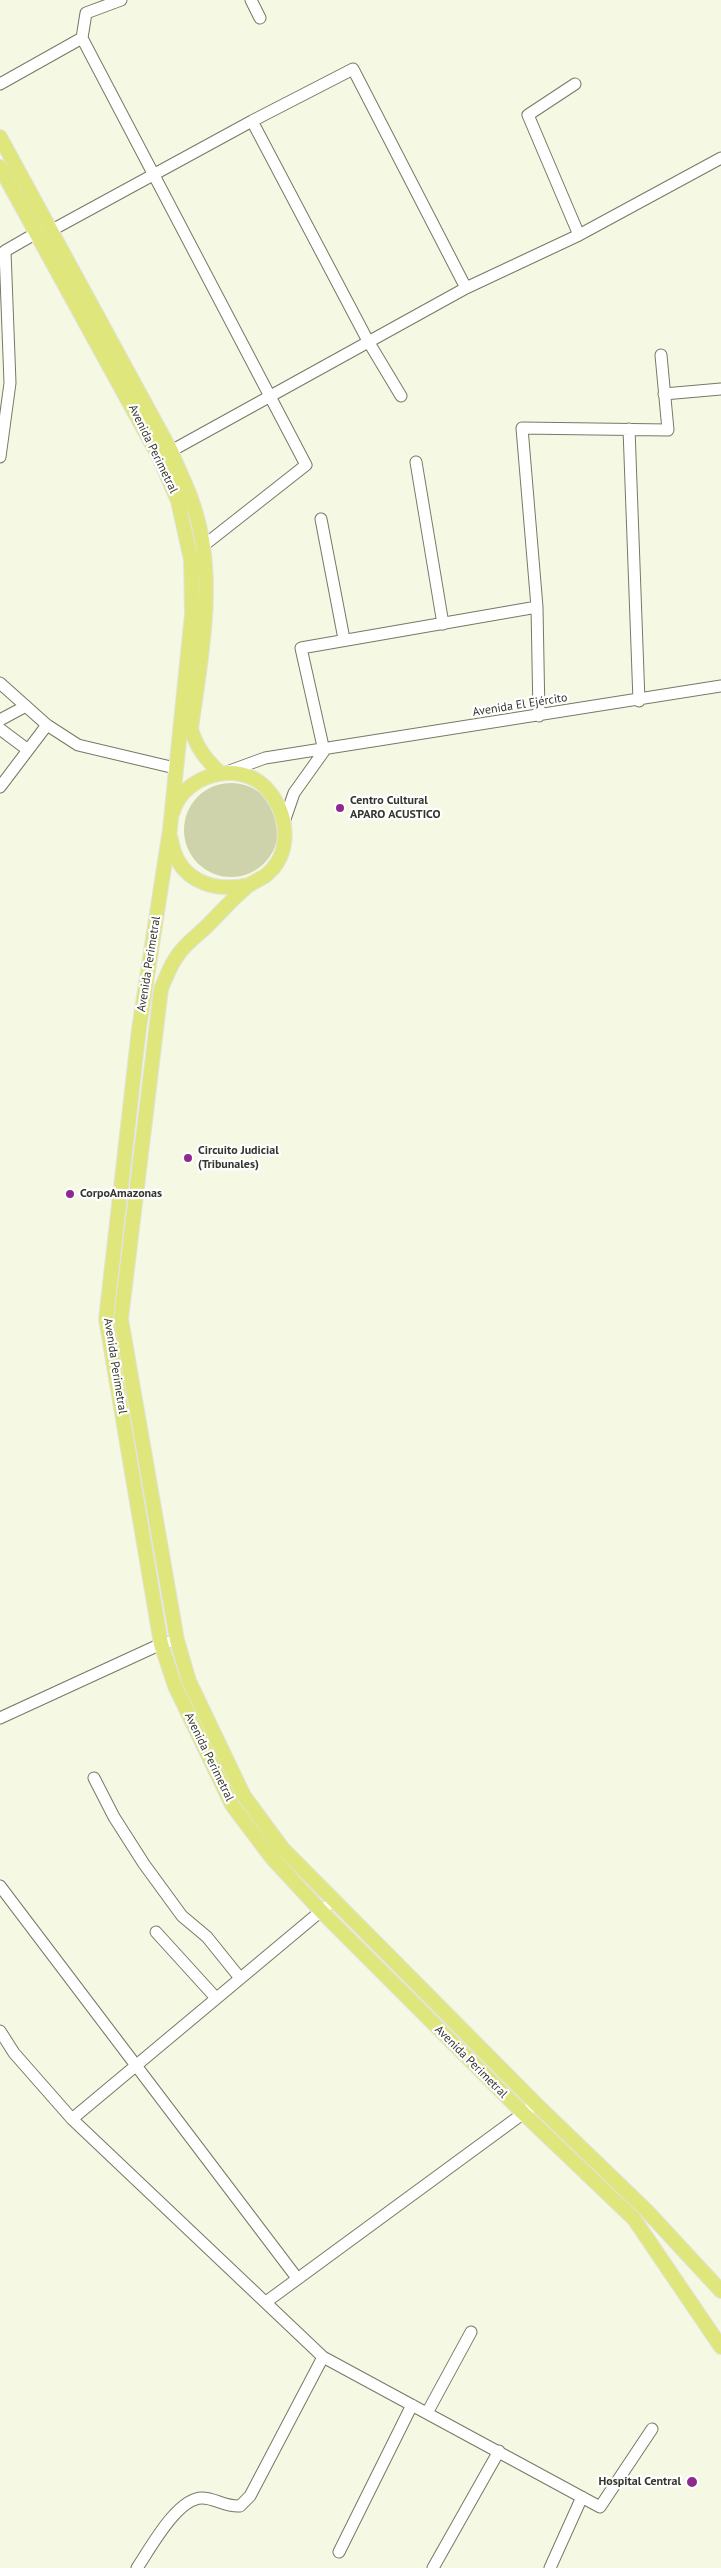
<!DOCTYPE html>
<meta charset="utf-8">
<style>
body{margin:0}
canvas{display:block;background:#f5f8e3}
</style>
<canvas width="721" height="2568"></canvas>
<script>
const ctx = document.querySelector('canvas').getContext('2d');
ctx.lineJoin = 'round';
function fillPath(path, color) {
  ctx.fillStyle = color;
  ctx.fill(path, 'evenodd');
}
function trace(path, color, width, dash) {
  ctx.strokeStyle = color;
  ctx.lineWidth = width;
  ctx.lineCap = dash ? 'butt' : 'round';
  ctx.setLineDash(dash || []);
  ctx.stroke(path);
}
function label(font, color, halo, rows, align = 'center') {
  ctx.font = font + ' "PT Sans",sans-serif';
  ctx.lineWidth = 4.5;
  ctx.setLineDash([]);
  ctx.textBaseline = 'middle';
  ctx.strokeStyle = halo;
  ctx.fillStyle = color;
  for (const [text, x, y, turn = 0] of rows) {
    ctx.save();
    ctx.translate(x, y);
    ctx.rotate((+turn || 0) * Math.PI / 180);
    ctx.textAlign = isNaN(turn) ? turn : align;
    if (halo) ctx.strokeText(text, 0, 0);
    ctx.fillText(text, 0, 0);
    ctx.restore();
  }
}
const green = new Path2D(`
 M184 830a47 47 0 1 1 94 0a47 47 0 1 1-94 0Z`);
const minor = new Path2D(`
 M121,0L86,13L82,38L306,465L203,546
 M251,0L260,18
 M0,84L82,38
 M575,84L528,115L579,235
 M252,121L368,341L401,396
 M52,230L252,121L353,69L466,288
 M664,394L721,389
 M629,429L639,701
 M171,451L466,288L579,235L721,158
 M0,457L10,383L5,251L38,232
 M416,462L443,624
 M321,519L344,639
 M0,683L47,725L78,745L175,768
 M539,716L537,607L522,428L668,430L661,355
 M0,720L26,706
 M0,729L28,750
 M324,751L301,648L537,607
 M224,773L265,758L721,686
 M0,787L47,725
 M285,819L294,793L324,751
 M0,1718L161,1644L177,1640
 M94,1778L114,1817L144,1864L182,1916L207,1937L240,1978
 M0,1886L297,2278
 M156,1932L216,1998
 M0,2031L14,2053L72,2119L323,2357L600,2507L652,2429
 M72,2119L333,1901
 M266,2302L536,2104
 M427,2413L471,2332
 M339,2552L412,2405
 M137,2568C150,2549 177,2498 202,2498C215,2498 225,2507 240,2506L250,2496L323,2357
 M433,2568L499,2451
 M550,2568L582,2497`);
const major = new Path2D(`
 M0,137L171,451C178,469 187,486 193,504C218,577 201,656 191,729C197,749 206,759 220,773
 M0,167L160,459L178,501L191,560L192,614L170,829L139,1029L106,1319L161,1644L175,1686L232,1805L272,1858L321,1911L523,2113L634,2219L721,2347
 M173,812C183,775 239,759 266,788C288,812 294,853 265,876C260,879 254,882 249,885C234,897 221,912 208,925C198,935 185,944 178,955C170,965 166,978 161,989L121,1319L177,1640L189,1681L244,1796L283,1849L536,2104L647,2211L721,2291
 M171,839C177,880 212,893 249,885`);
const markers = [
 [340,808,5,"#8e2990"],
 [188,1158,5,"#8e2990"],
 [70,1194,5,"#8e2990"],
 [692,2482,6,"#8e2990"]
];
const streetNames = [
 ["Avenida Perimetral",153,449,64],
 ["Avenida El Ejército",520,705,-9],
 ["Avenida Perimetral",149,964,-81],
 ["Avenida Perimetral",115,1366,81],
 ["Avenida Perimetral",209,1757,64],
 ["Avenida Perimetral",471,2062,45]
];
const poiNames = [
 ["Centro Cultural",350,801],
 ["APARO ACUSTICO",350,815],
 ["Circuito Judicial",198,1151],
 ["(Tribunales)",198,1165],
 ["CorpoAmazonas",80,1194],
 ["Hospital Central",681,2482,"right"]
];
fillPath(green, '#ced3ab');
trace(minor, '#777966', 13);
trace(major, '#e3e3e2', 16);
trace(minor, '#fff', 11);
trace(major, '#dfe67c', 14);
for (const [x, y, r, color] of markers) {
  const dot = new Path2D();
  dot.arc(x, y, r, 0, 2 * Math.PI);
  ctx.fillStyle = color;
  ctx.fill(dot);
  trace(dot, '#fff', 2);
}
label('12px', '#35362e', '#fff', streetNames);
label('bold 12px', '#35362e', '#fff', poiNames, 'left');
</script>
